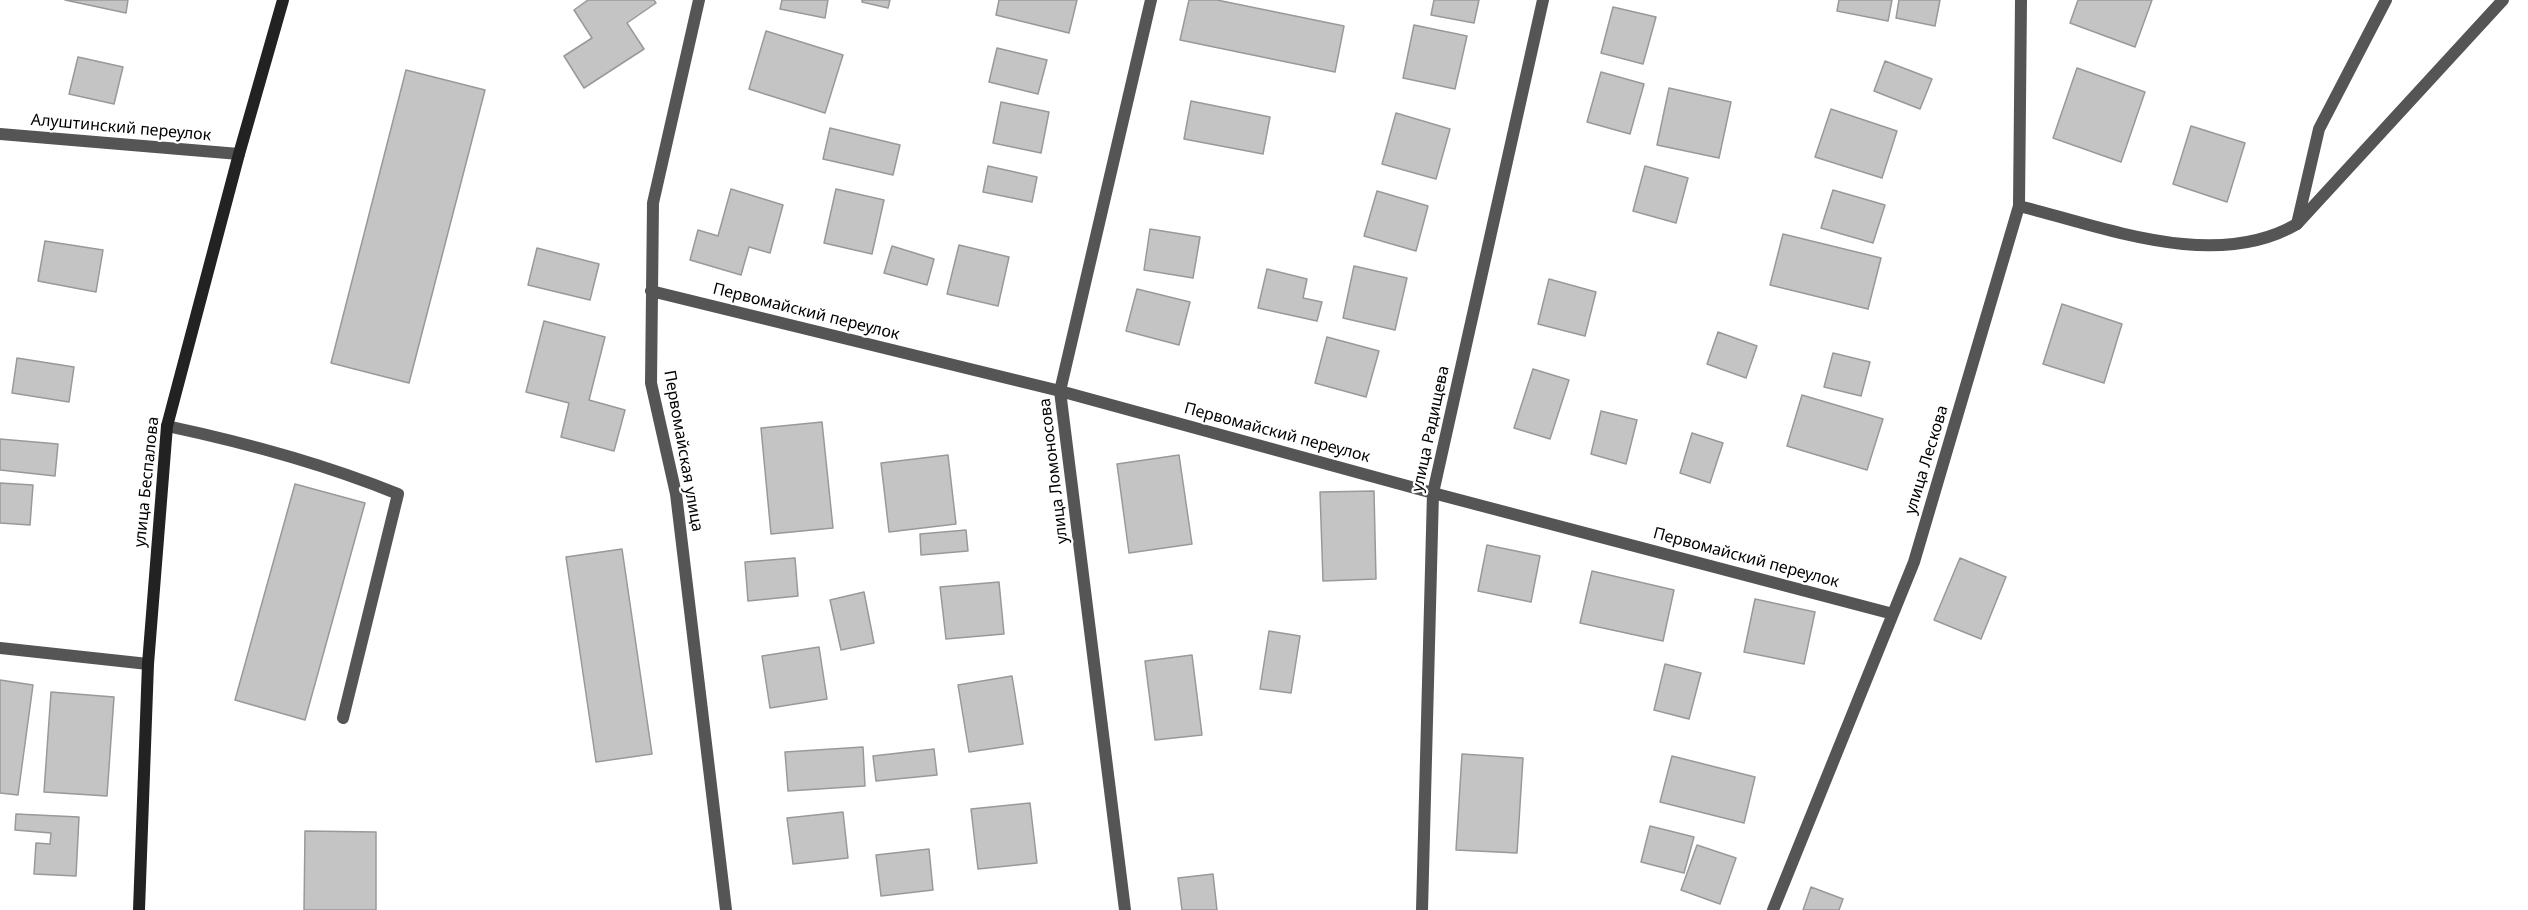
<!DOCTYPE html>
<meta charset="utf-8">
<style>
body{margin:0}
canvas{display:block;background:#fff}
</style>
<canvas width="2528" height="910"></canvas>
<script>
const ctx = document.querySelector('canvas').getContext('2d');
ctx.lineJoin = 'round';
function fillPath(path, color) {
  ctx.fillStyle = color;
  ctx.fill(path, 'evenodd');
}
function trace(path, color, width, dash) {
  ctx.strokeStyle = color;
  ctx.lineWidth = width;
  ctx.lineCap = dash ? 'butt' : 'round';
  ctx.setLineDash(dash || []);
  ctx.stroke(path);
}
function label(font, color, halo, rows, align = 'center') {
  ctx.font = font + ' "Noto Sans",sans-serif';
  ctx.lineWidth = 4.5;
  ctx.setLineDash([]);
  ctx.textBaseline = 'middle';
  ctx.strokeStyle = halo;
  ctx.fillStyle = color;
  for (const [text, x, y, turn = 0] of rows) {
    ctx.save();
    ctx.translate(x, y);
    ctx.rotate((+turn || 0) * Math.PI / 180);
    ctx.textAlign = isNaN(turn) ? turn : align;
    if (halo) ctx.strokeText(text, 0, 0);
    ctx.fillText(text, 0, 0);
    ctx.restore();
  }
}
const building = new Path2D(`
 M65,0H128L126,13Z
 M588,0H654L656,3L627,23L644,49L584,88L564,56L592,38L574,10Z
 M782,0H828L825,18L780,9Z
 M862,0H890L888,8L862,2Z
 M999,0H1077L1069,33L996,15Z
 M1189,0H1217L1344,26L1335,72L1180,40Z
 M1434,0H1479L1474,23L1431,15Z
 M1839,0H1892L1888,21L1837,11Z
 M1899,0H1940L1935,26L1896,18Z
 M2078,0H2152L2135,47L2070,23Z
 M1613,7L1656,17L1643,64L1601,53Z
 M1414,25L1467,36L1455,89L1403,78Z
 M766,31L843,55L825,113L749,89Z
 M997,48L1047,60L1038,94L989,82Z
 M78,57L123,67L114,104L69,94Z
 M1885,61L1932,79L1920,109L1874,91Z
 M2077,68L2145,92L2121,162L2053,138Z
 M406,70L485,90L409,383L331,363Z
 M1601,72L1644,84L1630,134L1587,122Z
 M1669,88L1731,102L1719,158L1657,145Z
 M1191,101L1270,117L1263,154L1184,139Z
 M1001,102L1049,112L1041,153L993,143Z
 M1831,109L1897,131L1882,178L1815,157Z
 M1396,113L1450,129L1436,179L1382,164Z
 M2191,126L2245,143L2227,202L2173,184Z
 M830,128L900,145L893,175L823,159Z
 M988,166L1037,177L1032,202L983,192Z
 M1645,166L1688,178L1676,223L1633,211Z
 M731,189L783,205L770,253L749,247L741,275L690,260L698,230L718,236Z
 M836,189L884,200L872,254L824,243Z
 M1833,190L1885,205L1873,243L1821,228Z
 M1377,191L1428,206L1416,251L1364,236Z
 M1150,229L1200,237L1193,278L1144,270Z
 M1783,234L1881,258L1868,309L1770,285Z
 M45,241L103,250L96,292L38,281Z
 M959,245L1009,257L998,306L947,294Z
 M892,246L934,259L927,285L884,273Z
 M537,248L599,264L590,300L528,285Z
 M1354,266L1407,278L1395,330L1343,318Z
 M1267,269L1307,279L1303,298L1322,302L1317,321L1258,308Z
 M1549,279L1596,292L1585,336L1538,324Z
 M1137,289L1190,302L1179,345L1126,331Z
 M2062,304L2122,324L2104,383L2043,364Z
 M544,321L605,337L589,400L625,410L614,451L561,437L569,403L526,392Z
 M1718,332L1757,346L1746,378L1707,364Z
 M1327,337L1379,351L1366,397L1315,383Z
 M1833,353L1870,362L1861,396L1824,387Z
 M17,358L74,367L69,402L12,393Z
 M1533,369L1569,380L1550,439L1514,428Z
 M1802,395L1883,419L1867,470L1787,446Z
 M1601,411L1637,420L1626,464L1591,454Z
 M822,422L833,528L771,534L761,428Z
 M1692,433L1723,443L1710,483L1680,473Z
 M0,439L58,444L55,476L0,470Z
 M948,455L956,524L889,532L881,463Z
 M1179,455L1192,544L1129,553L1117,464Z
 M0,483L33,485L30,525L0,523Z
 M295,484L365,503L305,720L235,700Z
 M1374,491L1376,579L1323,581L1320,492Z
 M966,530L968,551L921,555L920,534Z
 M1487,545L1540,556L1531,602L1478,591Z
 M622,549L652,754L596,762L566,557Z
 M795,558L798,596L748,601L745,562Z
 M1960,558L2006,577L1981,639L1934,620Z
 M1592,571L1674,590L1663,641L1580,623Z
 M999,582L1004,634L946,639L940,587Z
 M864,592L874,643L841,650L830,600Z
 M1755,599L1815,612L1804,664L1744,652Z
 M1269,631L1300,636L1291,693L1260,689Z
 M819,647L827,699L770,708L762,656Z
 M1192,655L1202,735L1155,740L1145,661Z
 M1665,664L1701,673L1689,719L1654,710Z
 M1012,676L1023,744L969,752L958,685Z
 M0,680L33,685L18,795L0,793Z
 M51,692L114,697L107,796L44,792Z
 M863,747L865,786L788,791L785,752Z
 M934,749L937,775L876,781L873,756Z
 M1462,754L1523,758L1517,853L1456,850Z
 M1672,756L1755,777L1744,823L1660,802Z
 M1030,803L1037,863L978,869L971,809Z
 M843,812L848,858L793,864L787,818Z
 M16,814L79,817L76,876L34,874L36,843L50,844L51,833L15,830Z
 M1650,826L1694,837L1684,873L1641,862Z
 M305,831L376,832V910H304Z
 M1697,845L1736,858L1720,904L1681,890Z
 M929,849L933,890L881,896L876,855Z
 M1213,874L1217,910H1182L1178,878Z
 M1811,887L1843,899L1839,910H1803Z`);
const lane = new Path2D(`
 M2297,224L2319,129L2386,0
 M167,426C247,443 322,463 398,494L343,718`);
const street = new Path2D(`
 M699,0L653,203L651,383L676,494L726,910
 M0,134L239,154
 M2019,206C2104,227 2215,272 2297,224L2503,0
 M651,291L1060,391L1433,493L1893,614
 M0,648L148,664
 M1125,910L1060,391L1151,0
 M1422,910L1433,493L1543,0
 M1773,910L1914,562L2019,206L2021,0`);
const secondary = new Path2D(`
 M139,910L148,664L167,426L239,154L283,0`);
const streetNames = [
 ["Алуштинский переулок",121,128,5],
 ["Первомайский переулок",806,312,14],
 ["улица Радищева",1431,429,-78],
 ["Первомайский переулок",1277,433,15],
 ["Первомайская улица",683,451,80],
 ["улица Лескова",1927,460,-73],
 ["улица Ломоносова",1054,471,-97],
 ["улица Беспалова",147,482,-84],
 ["Первомайский переулок",1746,558,15]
];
fillPath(building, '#c4c4c4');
trace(building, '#999', 1.5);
trace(lane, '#555', 12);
trace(street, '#555', 12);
trace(secondary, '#222', 12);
label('16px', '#000', '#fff', streetNames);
</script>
